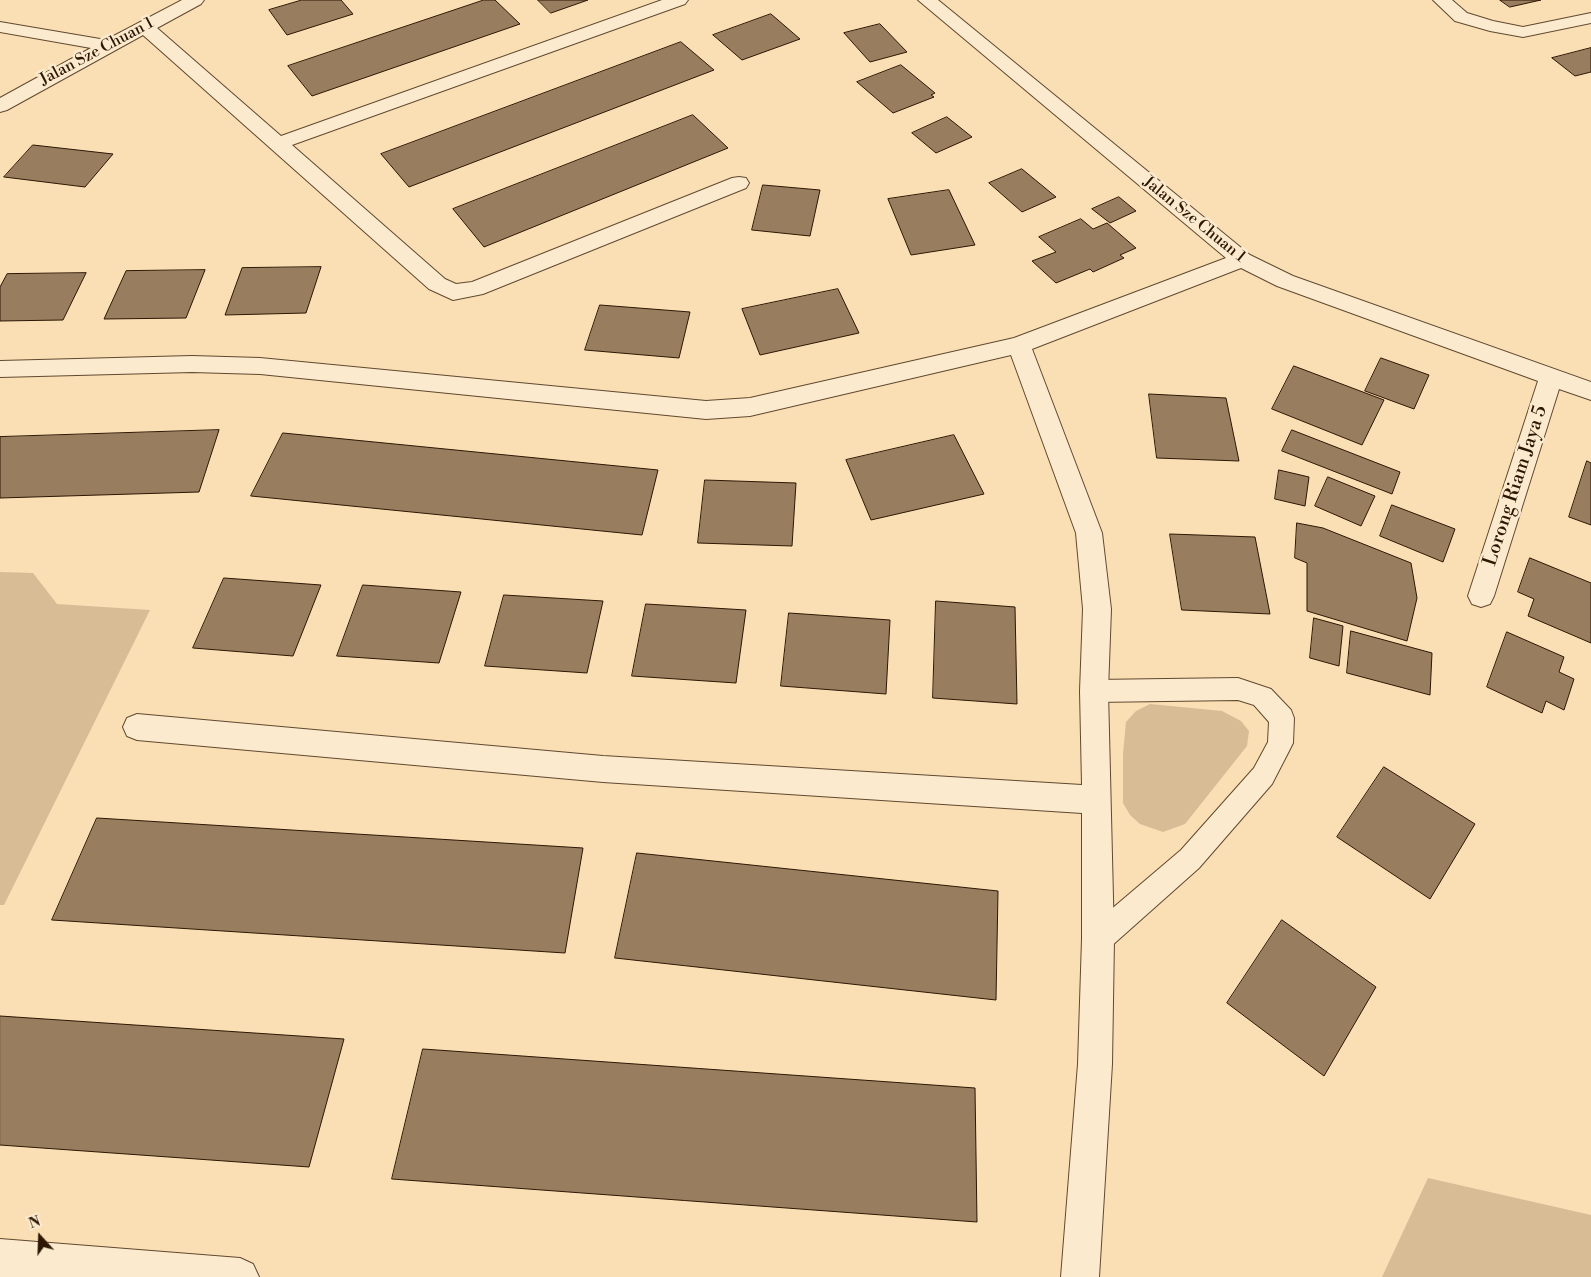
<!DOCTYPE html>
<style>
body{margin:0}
#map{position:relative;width:1591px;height:1277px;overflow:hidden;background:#fadeb4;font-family:"Libre Bodoni",serif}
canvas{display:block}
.north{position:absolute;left:15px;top:1212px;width:50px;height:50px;-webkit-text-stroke:4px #fceace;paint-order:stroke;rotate:340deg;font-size:14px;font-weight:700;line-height:20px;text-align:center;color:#2d1703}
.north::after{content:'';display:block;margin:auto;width:18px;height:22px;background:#2d1703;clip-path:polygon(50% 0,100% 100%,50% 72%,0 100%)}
</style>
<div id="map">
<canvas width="1591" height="1277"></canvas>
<div class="north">N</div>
</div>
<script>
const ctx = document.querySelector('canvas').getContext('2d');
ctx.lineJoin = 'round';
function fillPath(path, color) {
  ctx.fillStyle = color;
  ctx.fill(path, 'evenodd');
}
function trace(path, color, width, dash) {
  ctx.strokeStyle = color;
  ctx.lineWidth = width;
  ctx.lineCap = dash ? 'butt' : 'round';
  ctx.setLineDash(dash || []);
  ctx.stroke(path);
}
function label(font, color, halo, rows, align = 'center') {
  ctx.font = font + ' "Libre Bodoni",serif';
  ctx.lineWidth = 5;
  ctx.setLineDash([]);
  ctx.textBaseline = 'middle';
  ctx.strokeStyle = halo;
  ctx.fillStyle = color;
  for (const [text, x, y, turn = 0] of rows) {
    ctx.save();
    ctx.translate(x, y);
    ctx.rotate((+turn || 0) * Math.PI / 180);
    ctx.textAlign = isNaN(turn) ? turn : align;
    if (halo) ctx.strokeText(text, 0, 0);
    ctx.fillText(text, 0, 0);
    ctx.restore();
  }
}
const green = new Path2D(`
 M0,572L33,573L57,604L150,610L4,905H0Z
 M1150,704L1222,711L1241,721L1249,731L1247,746L1185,824L1163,832L1140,824L1130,815L1123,803V754L1126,722L1136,711Z
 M1428,1178L1591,1215V1277H1382Z`);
const building = new Path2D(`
 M302,0H341L353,14L287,35L269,10Z
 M484,0H495L520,24L312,96L288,66Z
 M538,0H588L551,13Z
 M1500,0H1541L1510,7Z
 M771,14L800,39L742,60L713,35Z
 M880,24L907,52L870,62L844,33Z
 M681,42L714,70L409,187L381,154Z
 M1591,48V72L1575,76L1552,58Z
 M901,65L935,93L931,95L934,97L893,113L857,82Z
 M693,115L728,148L484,247L453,209Z
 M947,117L972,137L936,153L912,133Z
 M33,145L113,154L85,187L4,177Z
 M1022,169L1056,197L1022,212L989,183Z
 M763,185L820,190L810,236L752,230Z
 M949,190L975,245L911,255L888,199Z
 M1119,197L1136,211L1110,223L1092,209Z
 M1081,219L1093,229L1107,223L1136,248L1120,255L1124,258L1093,272L1090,269L1056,283L1032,261L1056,252L1039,237Z
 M321,267L306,313L225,315L242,268Z
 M205,270L186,318L104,319L126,271Z
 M86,273L63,320L0,321V287L7,274Z
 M838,289L859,333L760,355L742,309Z
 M600,305L690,312L679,358L585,350Z
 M1381,358L1429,375L1414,409L1365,391Z
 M1294,366L1384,400L1362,445L1272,409Z
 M1149,394L1226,398L1239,461L1157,458Z
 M219,430L199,492L0,498V437Z
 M1292,430L1400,472L1392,494L1282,451Z
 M283,433L658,470L642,535L251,496Z
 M954,435L984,494L871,520L846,460Z
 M1587,461L1591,463V525L1569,517Z
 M1279,470L1309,477L1305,506L1275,499Z
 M1328,477L1375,496L1361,526L1315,506Z
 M705,480L796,483L792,546L698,543Z
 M1392,505L1455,529L1443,562L1380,536Z
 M1297,523L1323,528L1411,563L1417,598L1407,641L1307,611V563L1295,558Z
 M1170,534L1255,537L1270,614L1182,610Z
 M1530,558L1591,583V643L1528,616L1534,599L1518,592Z
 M224,578L321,585L293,656L193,648Z
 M363,585L461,592L439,663L337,656Z
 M504,595L603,601L587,673L485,666Z
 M936,601L1015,607L1017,704L933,698Z
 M646,604L746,610L736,683L632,676Z
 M789,613L890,620L886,694L781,686Z
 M1314,618L1343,626L1339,666L1310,658Z
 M1351,631L1432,653L1430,695L1347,673Z
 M1507,632L1564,657L1559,672L1574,679L1564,710L1546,701L1542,713L1487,687Z
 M1384,767L1475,824L1430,899L1337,837Z
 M97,818L583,848L565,953L52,920Z
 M637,853L998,891L996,1000L615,958Z
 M1282,920L1376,987L1324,1076L1227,1003Z
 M0,1016L344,1039L309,1167L0,1145Z
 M423,1049L975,1088L977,1222L392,1179Z`);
const service = new Path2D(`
 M1238,678L1271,689L1291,710L1294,718L1293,743L1289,751L1272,784L1199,868L1108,949L1098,953L1088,949L1084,939L1088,929L1181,850L1254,768L1268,742L1269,722L1254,705L1238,700L1094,702L1085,699L1082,691L1085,683L1094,680Z`);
const minor = new Path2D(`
 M182,0H204L201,4L157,28L281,136L662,0H688L685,4L292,145L445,279L456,284L472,282L732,178L739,177L746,178L749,183L746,188L483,294L453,300L429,289L143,35L7,110L0,112V98L91,48L0,32V22L106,40Z
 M918,0H938L1250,255L1293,276L1591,382V400L1559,389L1494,596L1490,604L1481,607L1472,604L1468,596L1538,381L1277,286L1241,268L1032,349L1102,533L1111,609L1108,691L1114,939L1112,1064L1099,1277H1061L1078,1064L1082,939V813L603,782L137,740L127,736L123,727L127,718L137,714L603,756L1082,785L1080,691L1083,609L1076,533L1011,355L750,416L706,419L260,374L192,372L0,377V361L192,356L260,358L706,401L750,398L1014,338L1226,258Z
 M1433,0H1452L1467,13L1493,21L1523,27L1591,13V23L1523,37L1490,31L1455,21Z
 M0,1239L240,1258L253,1264L259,1277H0Z`);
const farStreetnames = [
 ["Jalan Sze Chuan 1",97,52,-28],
 ["Jalan Sze Chuan 1",1194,220,39]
];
const streetNames = [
 ["Lorong Riam Jaya 5",1516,486,-72]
];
fillPath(green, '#d7bc96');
fillPath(building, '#987e5f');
trace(building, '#2d1703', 1);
trace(service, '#60492f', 2);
trace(minor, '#60492f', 2);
fillPath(service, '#fceace');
fillPath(minor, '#fceace');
label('16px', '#2d1703', '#fceace', farStreetnames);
label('19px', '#2d1703', '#fceace', streetNames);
</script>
